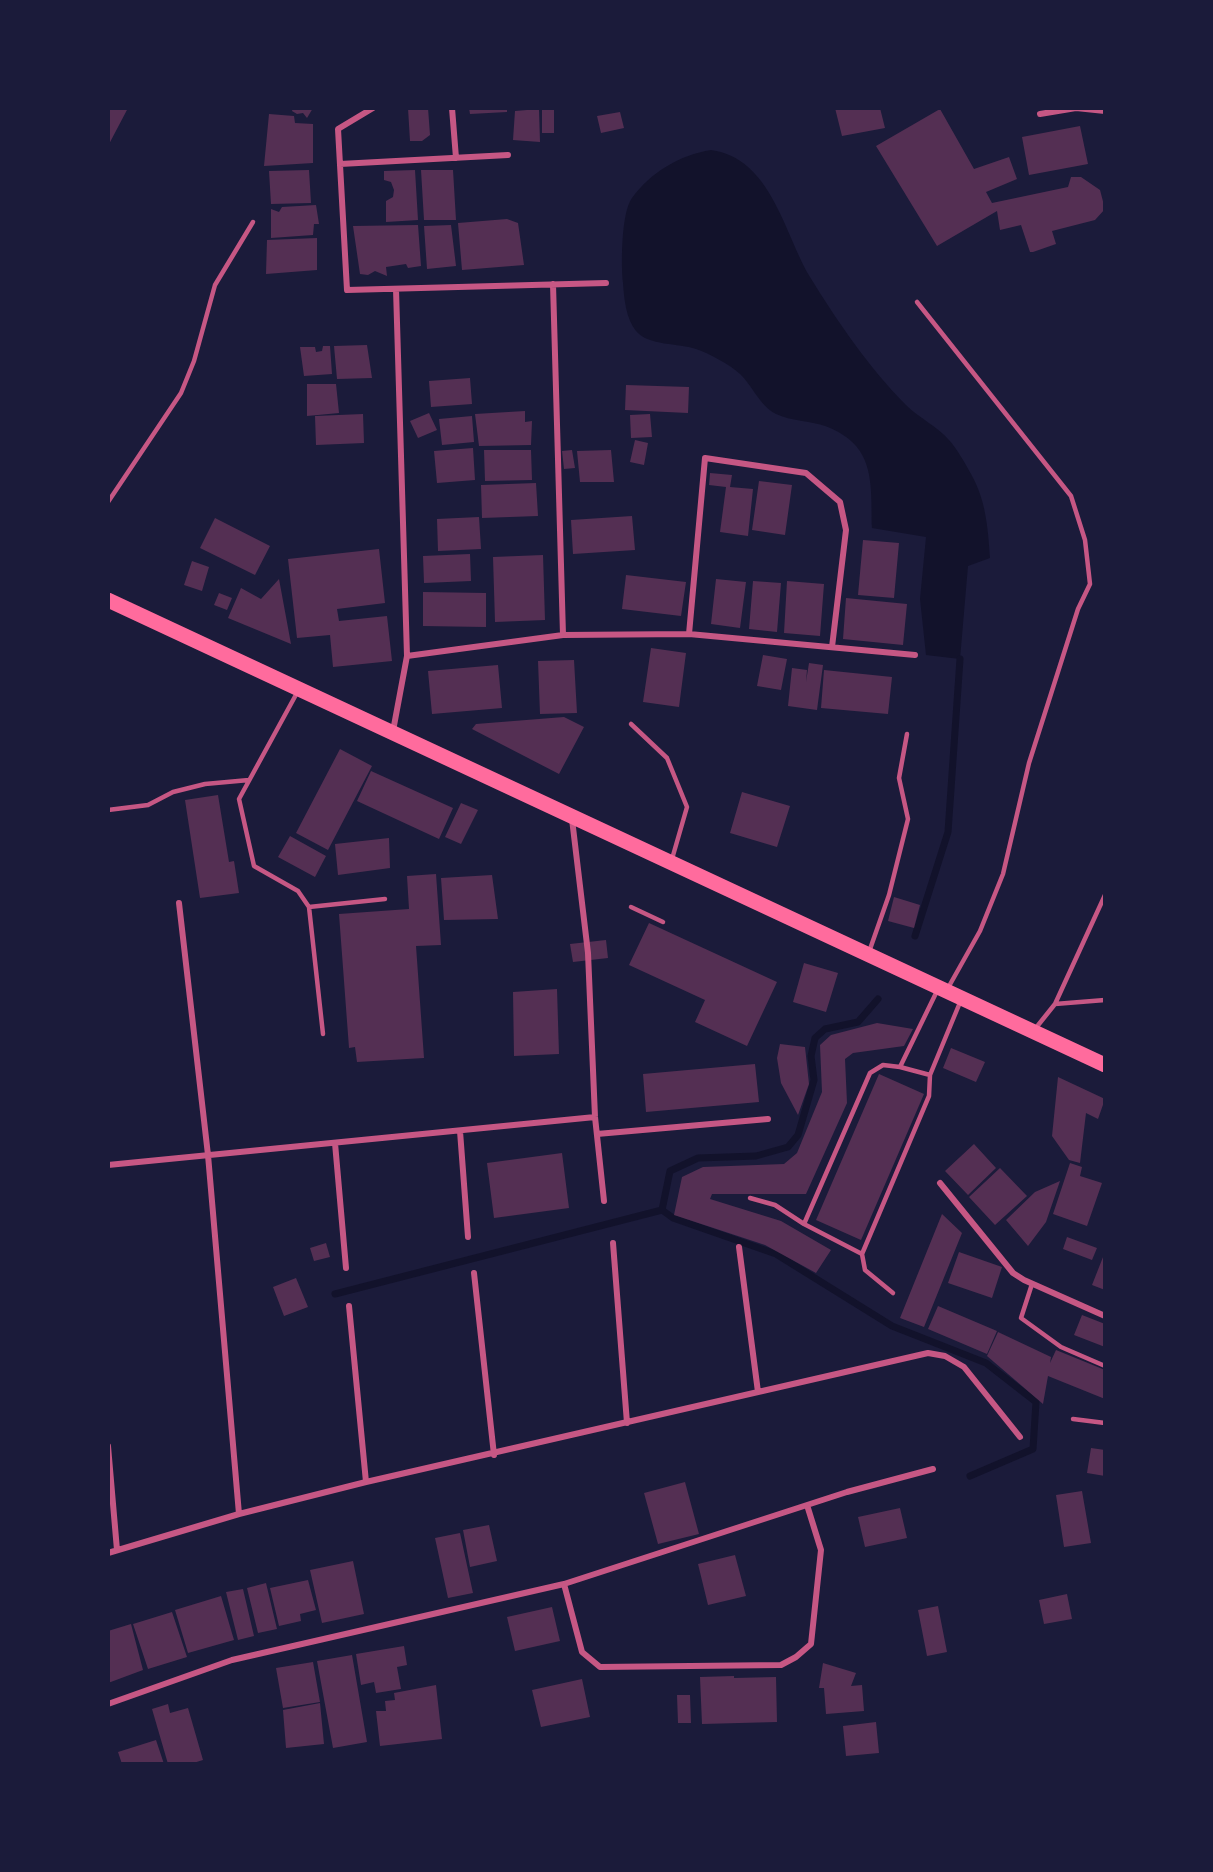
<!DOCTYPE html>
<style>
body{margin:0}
#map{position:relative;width:1213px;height:1872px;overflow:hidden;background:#1b1b3a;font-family:"Golos Text",sans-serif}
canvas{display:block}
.frame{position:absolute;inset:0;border:110px solid #1b1b3a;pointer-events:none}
</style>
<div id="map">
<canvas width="1213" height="1872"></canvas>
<div class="frame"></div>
</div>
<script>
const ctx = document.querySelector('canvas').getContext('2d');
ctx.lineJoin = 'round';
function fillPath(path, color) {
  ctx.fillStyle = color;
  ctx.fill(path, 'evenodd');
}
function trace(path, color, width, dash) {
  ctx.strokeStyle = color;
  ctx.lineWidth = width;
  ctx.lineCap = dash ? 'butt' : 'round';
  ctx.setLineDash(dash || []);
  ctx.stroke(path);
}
const water = new Path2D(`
 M711,150C771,158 784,233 810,277C837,321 870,369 906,405C919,418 937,426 949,440C957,449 965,463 971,474C986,500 988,529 990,558L968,566L960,659L926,655L920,599L926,537L872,528C871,482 876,445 825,426C810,421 791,421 776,414C759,405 752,385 740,374C729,364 710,354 696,349C679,343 648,346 636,331C626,319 624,298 623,283C621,265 621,213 632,198C651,172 680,155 711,150Z`);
const stream = new Path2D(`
 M915,936L948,832L960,659
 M878,999L858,1022L825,1029L815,1038L811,1056L814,1080L798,1135L788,1147L756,1156L698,1158L670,1171L662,1210L673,1218L776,1254L892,1326L986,1363L1036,1402L1033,1449L970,1476
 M335,1294L662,1210`);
const building = new Path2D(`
 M108,108H128L108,146Z
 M293,108H313L307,118L303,113L297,114L292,111Z
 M408,108H428L430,135L422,141H410Z
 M469,108H507V112L470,114Z
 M542,108H554V133H542Z
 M835,108H880L885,128L842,136Z
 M539,109L540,142L513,140L515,111Z
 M940,109L974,169L1009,157L1017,179L986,192L992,203L1068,187L1071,177H1081L1100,190L1105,209L1095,220L1052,231L1056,244L1033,252H1030L1021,225L1000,230L997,211L937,246L876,146Z
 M620,112L624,128L601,133L597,116Z
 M269,114L294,116L295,123L313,124V163L264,166Z
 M1080,126L1088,164L1029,175L1022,137Z
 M309,170L311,203L271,204L269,171Z
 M415,170L418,220L386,222V201L393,197L394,190L391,182L384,180V171Z
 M421,170H453L456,220H424Z
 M316,205L319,224H314L313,235L271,238V209L279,212L282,207Z
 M507,219L518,223L524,265L462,270L458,223Z
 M418,225L421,266L408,268L406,264L386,267L387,276L375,271L368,275L360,274L353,226Z
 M451,225L456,266L427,269L424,226Z
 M317,238V270L266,274L267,240Z
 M367,345L372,378L337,379L334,346Z
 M323,346H330L332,374L304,376L300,347H315L316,352L322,351Z
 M470,378L472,404L431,407L429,381Z
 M307,384H336L339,413L307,416Z
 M626,385L689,387L688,413L625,410Z
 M525,411V422L532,421L531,445L479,446L475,414Z
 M429,413L437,430L418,438L410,421Z
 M363,414L364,443L316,445L315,416Z
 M650,414L652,437L631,438L630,415Z
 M472,416L474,442L442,445L439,419Z
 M635,440L648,443L644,465L630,462Z
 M473,448L475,480L437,483L434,451Z
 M484,450H531L532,480L485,481Z
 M572,450L575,468L564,469L562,451Z
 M611,450L614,482H580L577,451Z
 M710,473L732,475L730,487L753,489L748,536L720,532L726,487L709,485Z
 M759,481L792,485L785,535L752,530Z
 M536,483L538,516L482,518L481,485Z
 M632,516L635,550L573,554L571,520Z
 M479,517L481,549L438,551L437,519Z
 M215,518L270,546L255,575L200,548Z
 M863,540L899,543L894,598L858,595Z
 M379,549L385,603L337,609L339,621L387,616L392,661L333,667L330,635L297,638L288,559Z
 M470,554L471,581L424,583L423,556Z
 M543,555L545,620L495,622L493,557Z
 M192,561L209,567L202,591L184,585Z
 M626,575L686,582L681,616L622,609Z
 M279,579L291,644L228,618L241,588L261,599Z
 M716,579L746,582L740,628L711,624Z
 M753,581L781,583L777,632L749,629Z
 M787,581L824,584L820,636L784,633Z
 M423,592L486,593V627L423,626Z
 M219,593L232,598L227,610L214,605Z
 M846,598L907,604L903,645L843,639Z
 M651,648L686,653L679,707L643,702Z
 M763,655L787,659L781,690L757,686Z
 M574,660L577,713L540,714L538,661Z
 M809,663L823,665L817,710L788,706L792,668L807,670L806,682Z
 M498,665L502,708L432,714L428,671Z
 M824,670L892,677L888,714L821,708Z
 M564,717L584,727L559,774L472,729L476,724Z
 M340,749L372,766L328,850L296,833Z
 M371,771L453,808L439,839L357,801Z
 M742,792L790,806L777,847L730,833Z
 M218,795L229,862L234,861L239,893L200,898L185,800Z
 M461,803L478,810L461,844L445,837Z
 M290,836L326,856L315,877L278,857Z
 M389,838L390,868L338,875L335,844Z
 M436,874L441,945L416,946L424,1058L357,1062L355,1047L349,1048L339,914L409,909L407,876Z
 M492,875L498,919L444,920L441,878Z
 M894,897L920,905L914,928L888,921Z
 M649,923L777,982L747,1046L695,1022L705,1000L629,965Z
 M606,940L608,958L573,962L570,944Z
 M804,963L838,973L826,1012L793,1002Z
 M557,989L559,1054L514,1056L513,992Z
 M877,1023L913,1029L904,1046L853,1053L845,1059L847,1103L806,1194H712L710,1199L781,1221L831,1250L816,1273L765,1245L674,1215L682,1177L703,1167L784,1164L797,1153L822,1092L820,1045L831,1035Z
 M780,1044L805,1047L809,1084L798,1115L781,1083L777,1058Z
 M951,1048L985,1062L976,1082L943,1068Z
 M755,1064L759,1102L646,1112L643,1074Z
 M879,1074L924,1094L861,1240L816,1220Z
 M1058,1077L1105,1099L1098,1119L1086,1113L1080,1163L1069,1160L1052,1136Z
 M974,1144L996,1168L968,1195L945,1171Z
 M562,1153L569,1208L494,1218L487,1163Z
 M1070,1163L1082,1167L1080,1176L1102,1183L1087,1226L1053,1214Z
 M1000,1168L1027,1196L995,1225L969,1197Z
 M1060,1181L1046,1222L1028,1246L1006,1220L1035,1192Z
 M942,1214L962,1233L924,1327L900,1318Z
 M1067,1237L1097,1248L1092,1260L1063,1249Z
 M326,1243L330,1257L314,1261L310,1248Z
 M959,1252L1002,1267L992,1298L948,1283Z
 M1105,1252V1290L1092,1285Z
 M296,1278L308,1307L284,1316L273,1287Z
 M938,1306L997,1331L987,1354L928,1329Z
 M1082,1315L1105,1324V1347L1074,1335Z
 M998,1332L1051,1357L1050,1363L1056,1350L1105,1370V1399L1048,1376L1043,1404L987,1356Z
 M1091,1448L1105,1450V1476L1087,1473Z
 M685,1482L699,1534L658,1544L644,1493Z
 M1082,1491L1091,1543L1064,1547L1056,1495Z
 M900,1508L907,1538L865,1547L858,1517Z
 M489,1525L497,1561L470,1567L463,1530Z
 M460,1533L473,1593L448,1598L435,1538Z
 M735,1555L746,1596L708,1605L698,1564Z
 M353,1561L364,1614L322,1623L310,1570Z
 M308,1580L316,1610L300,1614L301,1621L279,1626L270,1588Z
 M266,1583L277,1629L258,1633L247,1588Z
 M243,1589L254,1636L238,1640L226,1592Z
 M1067,1594L1072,1619L1044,1624L1039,1600Z
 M221,1596L234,1640L188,1653L175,1610Z
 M938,1606L947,1652L927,1656L918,1610Z
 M552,1607L560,1641L515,1651L507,1617Z
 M172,1612L187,1657L148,1669L133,1624Z
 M131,1624L143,1670L108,1683V1631Z
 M404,1646L407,1665L397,1667L401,1689L376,1693L374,1682L361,1685L356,1654Z
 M352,1655L367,1742L333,1748L317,1661Z
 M313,1662L320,1702L283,1708L276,1668Z
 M823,1663L856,1673L851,1686L862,1685L864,1711L826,1714L824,1688H819Z
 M734,1676V1678L776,1677L777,1722L702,1724L700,1677Z
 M582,1679L590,1717L541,1727L532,1690Z
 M436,1685L442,1739L380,1746L376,1711H386L385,1701L395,1700L394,1693Z
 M677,1695H690L691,1723H678Z
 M320,1703L324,1744L286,1748L283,1710Z
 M168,1704L170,1713L188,1708L203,1760L190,1764H168L152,1709Z
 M876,1722L879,1753L846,1756L843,1726Z
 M156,1740L164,1764H122L118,1752Z`);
const service = new Path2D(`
 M917,302L1071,496L1085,540L1090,584L1078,609L1029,763L1003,874L980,931L948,988
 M108,502L181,393L194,361L215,285L253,222
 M298,691L239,799L254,866L298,891L309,907L323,1034
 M631,724L667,758L687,807L672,859
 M108,810L148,805L173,792L205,784L249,780
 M309,907L385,899
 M631,907L663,922
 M869,952L889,895L908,819L899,778L907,734
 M1055,1004L1105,1000
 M1035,1029L1055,1004L1105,895
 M900,1067L930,1075
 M750,1198L775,1205L804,1224L862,1254
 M804,1224L870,1073L883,1065L900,1067L937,991
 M1032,1284L1021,1318L1061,1347L1105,1366
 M893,1293L865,1270L862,1254L929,1096L930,1075L961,1000
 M1073,1419L1105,1423`);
const minor = new Path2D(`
 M373,108L338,129L347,290L606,283
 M452,108L456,158
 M1040,114L1076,108L1105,111
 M340,164L508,155
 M553,284L563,635
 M689,634L705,458L806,473L840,502L846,530L832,647
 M407,656L563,635L689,634L915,655
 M393,731L407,656L396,289
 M572,819L588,953L595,1117L604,1201
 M179,903L208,1155L239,1514
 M460,1131L468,1237
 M597,1134L768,1119
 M335,1143L346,1268
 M108,1165L595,1117
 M940,1183L1013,1273L1024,1280L1105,1316
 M613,1243L627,1423
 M739,1247L758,1392
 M474,1273L494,1455
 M349,1306L366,1482
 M108,1446L117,1550
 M108,1553L239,1514L366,1482L928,1353L945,1356L964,1367L1020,1437
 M564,1584L582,1652L600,1667L781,1665L796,1657L811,1644L821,1550L807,1505
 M108,1704L232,1660L564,1584L847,1492L933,1469`);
const primary = new Path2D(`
 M108,600L1105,1065`);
fillPath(water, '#12122b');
trace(stream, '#12122b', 7);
fillPath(building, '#542f53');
trace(service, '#c65784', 4.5);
trace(minor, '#c65784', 6);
trace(primary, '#ff6b9d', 15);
</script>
